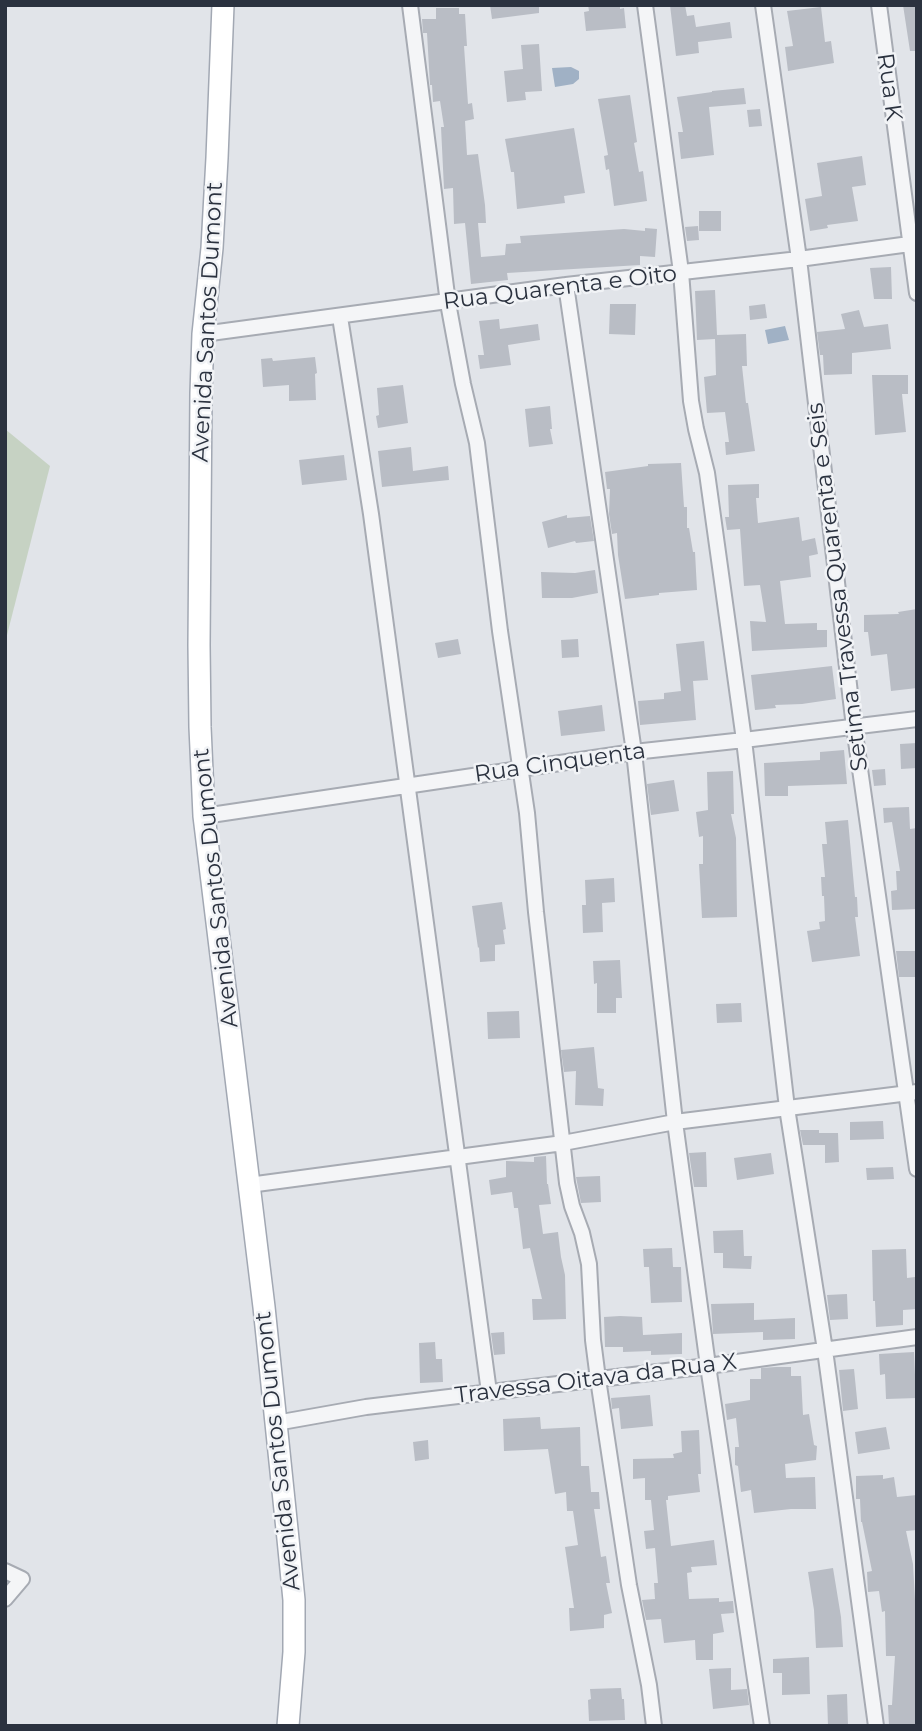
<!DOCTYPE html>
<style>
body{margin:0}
#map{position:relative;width:922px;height:1731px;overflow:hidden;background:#e1e4e9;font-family:Montserrat,sans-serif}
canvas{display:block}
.frame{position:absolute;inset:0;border:7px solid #2b323f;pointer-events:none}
</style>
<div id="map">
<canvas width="922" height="1731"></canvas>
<div class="frame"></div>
</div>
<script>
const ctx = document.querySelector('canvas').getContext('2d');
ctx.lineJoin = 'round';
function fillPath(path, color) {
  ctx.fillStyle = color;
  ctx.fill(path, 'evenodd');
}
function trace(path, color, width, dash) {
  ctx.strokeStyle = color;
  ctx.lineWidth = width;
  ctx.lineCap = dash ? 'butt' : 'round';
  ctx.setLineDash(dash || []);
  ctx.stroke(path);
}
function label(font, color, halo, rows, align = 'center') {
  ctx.font = font + ' Montserrat,sans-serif';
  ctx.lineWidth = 5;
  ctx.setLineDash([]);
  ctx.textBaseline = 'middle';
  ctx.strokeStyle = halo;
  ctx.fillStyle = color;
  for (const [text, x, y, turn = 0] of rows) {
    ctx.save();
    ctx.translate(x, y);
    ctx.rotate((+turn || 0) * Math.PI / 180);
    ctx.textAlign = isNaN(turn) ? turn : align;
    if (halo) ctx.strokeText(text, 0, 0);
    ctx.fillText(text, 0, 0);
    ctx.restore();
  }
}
const green = new Path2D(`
 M5,429L50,466L5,643Z`);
const water = new Path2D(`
 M571,67L579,71V79L573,84L555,87L552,68Z
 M785,326L789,340L768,344L765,330Z`);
const building = new Path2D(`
 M490,5H539V13L492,19Z
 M588,5H620V9L624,8L626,28L586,31L584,12L589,11Z
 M670,5H685L687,16L694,15L696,27L730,22L732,38L698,42L699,53L676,56Z
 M903,5H917V51H910Z
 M821,7L825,42L831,41L834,63L788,71L785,47L793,46L787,11Z
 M436,8H459V14H465L467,46H464L468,104L472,103L474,119L465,121L467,155L478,154L485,205L486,223H478L481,257L505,255L506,244L521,243L520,236L624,229L645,231V228L657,229L655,257L640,256V265L507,273L508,280L471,284L465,223L454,224L453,188L444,189L441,127H444L440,101L433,102L432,85H430L427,33H423L422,19H436Z
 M539,44L542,91L525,92L526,100L507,102L504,71L523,69L521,45Z
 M744,88L746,104L709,107L714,155L681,159L678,132H683L677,97L712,92V91Z
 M630,95L637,142L634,143L639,172L643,171L647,201L614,206L609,169L606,170L604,156L608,155L598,99Z
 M760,109L762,126L749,127L747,110Z
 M574,128L585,193L564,196L565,203L517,209L514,172H511L505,139Z
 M862,156L866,185L852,187L858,221L827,225L828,228L810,231L805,199L822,196L817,163Z
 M699,211H721V231H699Z
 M698,226L699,240L687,241L685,227Z
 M891,267L892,299H874L870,268Z
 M715,290L717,335L746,334L747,366H742L746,403H748L755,451L726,455L725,442H729L725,412L707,413L704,377L716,375L715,339L697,340L695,291Z
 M610,304H636L635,335L609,334Z
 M765,304L767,318L750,320L749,306Z
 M859,310L864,327L888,324L891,349L852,353V374L824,375L823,355H820L817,332L845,329L841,314Z
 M499,319L500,329L538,324L540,340L508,345L511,365L480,369L478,355H484L479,321Z
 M315,357L317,373L315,374L316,400L289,401V385L263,387L261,359L272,358L273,361Z
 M872,375H908V394H902L906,432L875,435Z
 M403,385L408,423L378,428L376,416L379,415L377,388Z
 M550,406L552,429H550L553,444L529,447L525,409Z
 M411,447L413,471L448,466L449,480L382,487L378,451Z
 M344,455L347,480L302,485L299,460Z
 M681,463L684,507H687V528H689L693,552H695L697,590L659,593V595L625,599L618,555L617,533L612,534L609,514L610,489H607L605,472L648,466V464Z
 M759,484V498H756L758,523L799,517L802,541L815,538L818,554L809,556L811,577L780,581L785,624L817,623V630H827V647L752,651L750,621L766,622L760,585L744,586L740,529L727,530L725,517H729L728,485Z
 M567,515V518L590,516L594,541L576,543L575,541L548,548L542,522Z
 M595,570L598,593L572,598H542L541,572L575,573Z
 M917,609V688L891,691L887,654L871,656L868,632H864V615L899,614L898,612Z
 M458,639L461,654L438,658L435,643Z
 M578,639L579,657L562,658L561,640Z
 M704,641L708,680L693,681L696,720L640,725L638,701L664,699V693L681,691L676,644Z
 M832,666L836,699L802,704L775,705L776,708L755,710L751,675Z
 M602,705L605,731L561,736L558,711Z
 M917,743V768L901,769L900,744Z
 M844,750L847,784L788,786V796H765L764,763L820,760V752Z
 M885,769L886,785L874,786L872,770Z
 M733,771L734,814H731L736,838L737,917L702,918L699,864H703V836L699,837L696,812L708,810L707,772Z
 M674,780L679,811L651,815L647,784Z
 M909,807L910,829L917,828V909L892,910L891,891L897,890L896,871H900L892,822L884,823L883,808Z
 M848,820L855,897H857L858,917H855L860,956L812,962L807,931L820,929L819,922L825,921L824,896H822L821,877H825L822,844H827L825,822Z
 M614,878L615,902L602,903L603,932L583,933L582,905H586L585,880Z
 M502,902L506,929L503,930L505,944L495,945V961L480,962L479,947L478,948L472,906Z
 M896,951H917V977H899Z
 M620,960L622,998H616V1013H597V983L594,984L593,961Z
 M741,1003L742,1022L717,1023L716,1004Z
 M519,1011L520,1038L488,1039L487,1012Z
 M594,1047L598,1088L604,1089L603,1106L575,1105L576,1071L564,1072L561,1050Z
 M883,1121L884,1139L850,1140V1122Z
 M800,1130H819V1133H838L839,1162L825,1163V1145H803Z
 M706,1152L707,1187H694L689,1153Z
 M771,1153L774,1174L737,1180L734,1158Z
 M546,1156L547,1184H548L551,1204L539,1205L543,1234L558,1232L561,1257L565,1275L566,1319L533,1320L532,1299H542L530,1248L523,1249L518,1208H514L512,1192L491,1195L489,1180L506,1177V1161L534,1162V1157Z
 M893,1167L894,1179L867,1180L866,1168Z
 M600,1176L601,1202L581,1203L576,1177Z
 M743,1230L744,1256H752L751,1269L723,1268V1253H714L713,1231Z
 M672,1248L673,1267H681L682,1302L651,1303L649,1267H644L643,1249Z
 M906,1249L907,1278L915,1277L917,1309L903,1310V1325L876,1327L875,1301H873L872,1250Z
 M847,1294L848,1319L830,1320L827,1295Z
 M754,1303V1320L795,1318V1339L763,1340V1332L713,1334L711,1304Z
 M620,1316L642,1317L643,1335L682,1333V1354L651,1355V1351L623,1352V1347H605L604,1317Z
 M504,1332L505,1354L494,1355L491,1333Z
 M435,1342L436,1359H442L443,1382L420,1383L419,1343Z
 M914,1352L915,1375L917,1374V1398L886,1399L885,1374L880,1375L879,1354Z
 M776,1367H791V1376H801L803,1415L809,1414L814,1445L817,1446L816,1460L785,1464L786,1478L815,1477L816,1509H791L754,1513L751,1490L741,1492L738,1466L735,1465V1447H739L736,1418L727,1420L725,1404L750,1400V1379H761V1368Z
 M854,1369L858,1409L843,1411L839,1370Z
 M650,1395L653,1426L621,1429L619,1408L612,1409L611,1398Z
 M540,1417L541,1429L580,1427L581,1466H589L591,1492H599L600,1509H594L601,1557L606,1556L610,1583H606L612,1613L604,1615V1628L570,1631L569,1608H574L565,1547L578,1545L573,1511H567L566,1492L555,1494L548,1449L504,1451L503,1419Z
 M886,1427L890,1449L858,1454L855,1432Z
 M699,1430L701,1474H698L700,1492L668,1496V1500H666L671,1546L714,1540L717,1565L691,1567L692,1572L687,1573L689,1599L719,1598V1602L733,1601L734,1613L721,1614L724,1632L713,1634V1660H696L695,1640L664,1643L661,1619L646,1620L642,1600L655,1599L654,1583H658L655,1548L646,1549L644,1531L654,1530L651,1500H645V1478L633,1479V1459L674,1458L673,1454L682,1452L681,1431Z
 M428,1440L429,1459L415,1461L413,1442Z
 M883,1475V1479L894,1477L897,1497L917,1495V1530L906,1531L913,1564L917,1635L915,1684H917V1726H889L888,1705H892L895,1656H886L885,1611L882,1612L879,1591L868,1592L867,1572L872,1571L862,1522H861L860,1499H856V1476Z
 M833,1568L841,1617L843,1647L816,1648L814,1610L808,1572Z
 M809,1657L810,1694L782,1695V1673H773V1659Z
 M731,1668V1690L747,1689L749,1705L713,1709L709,1669Z
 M621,1688L622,1699H624L625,1720L589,1721L588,1700L591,1699L590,1689Z
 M847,1694L848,1726H828L827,1695Z`);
const street = new Path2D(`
 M410,5L448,303L463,384L477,443L500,631L527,813L536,912L567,1183L572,1206L582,1233L589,1264L593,1340L598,1379L629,1585L649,1685L654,1726
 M645,5L681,272L691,401L696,429L707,473L744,740L787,1108L825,1350L876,1726
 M763,5L799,259L854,727L917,1169
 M879,5L917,293
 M566,285L634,752L675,1122L708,1366L762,1726
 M340,317L371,514L489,1392
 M203,334L566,285L799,259L917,243
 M204,816L634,752L744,740L917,719
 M249,1185L563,1143L675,1122L917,1092
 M276,1423L366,1407L708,1366L917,1337
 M5,1571L22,1579L5,1599`);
const primary = new Path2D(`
 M223,5L217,158L212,248L203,334L201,393L199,645L200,727L204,816L264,1307L288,1539L294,1600V1652L288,1726`);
const streetNames = [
 ["Rua K",889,87,82],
 ["Rua Quarenta e Oito",560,288,-7],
 ["Avenida Santos Dumont",208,322,-87],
 ["Setima Travessa Quarenta e Seis",838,587,-97],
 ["Rua Cinquenta",560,763,-8],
 ["Avenida Santos Dumont",216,888,-96],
 ["Travessa Oitava da Rua X",596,1379,-7],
 ["Avenida Santos Dumont",278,1451,-96]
];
fillPath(green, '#c6d2c3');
fillPath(water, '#a0b1c5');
fillPath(building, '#b9bdc5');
trace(street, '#a7abb3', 18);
trace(primary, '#a2a8b3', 24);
trace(street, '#f4f5f7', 14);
trace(primary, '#fff', 21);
label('23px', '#2b323f', '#f1f3f6', streetNames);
</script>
